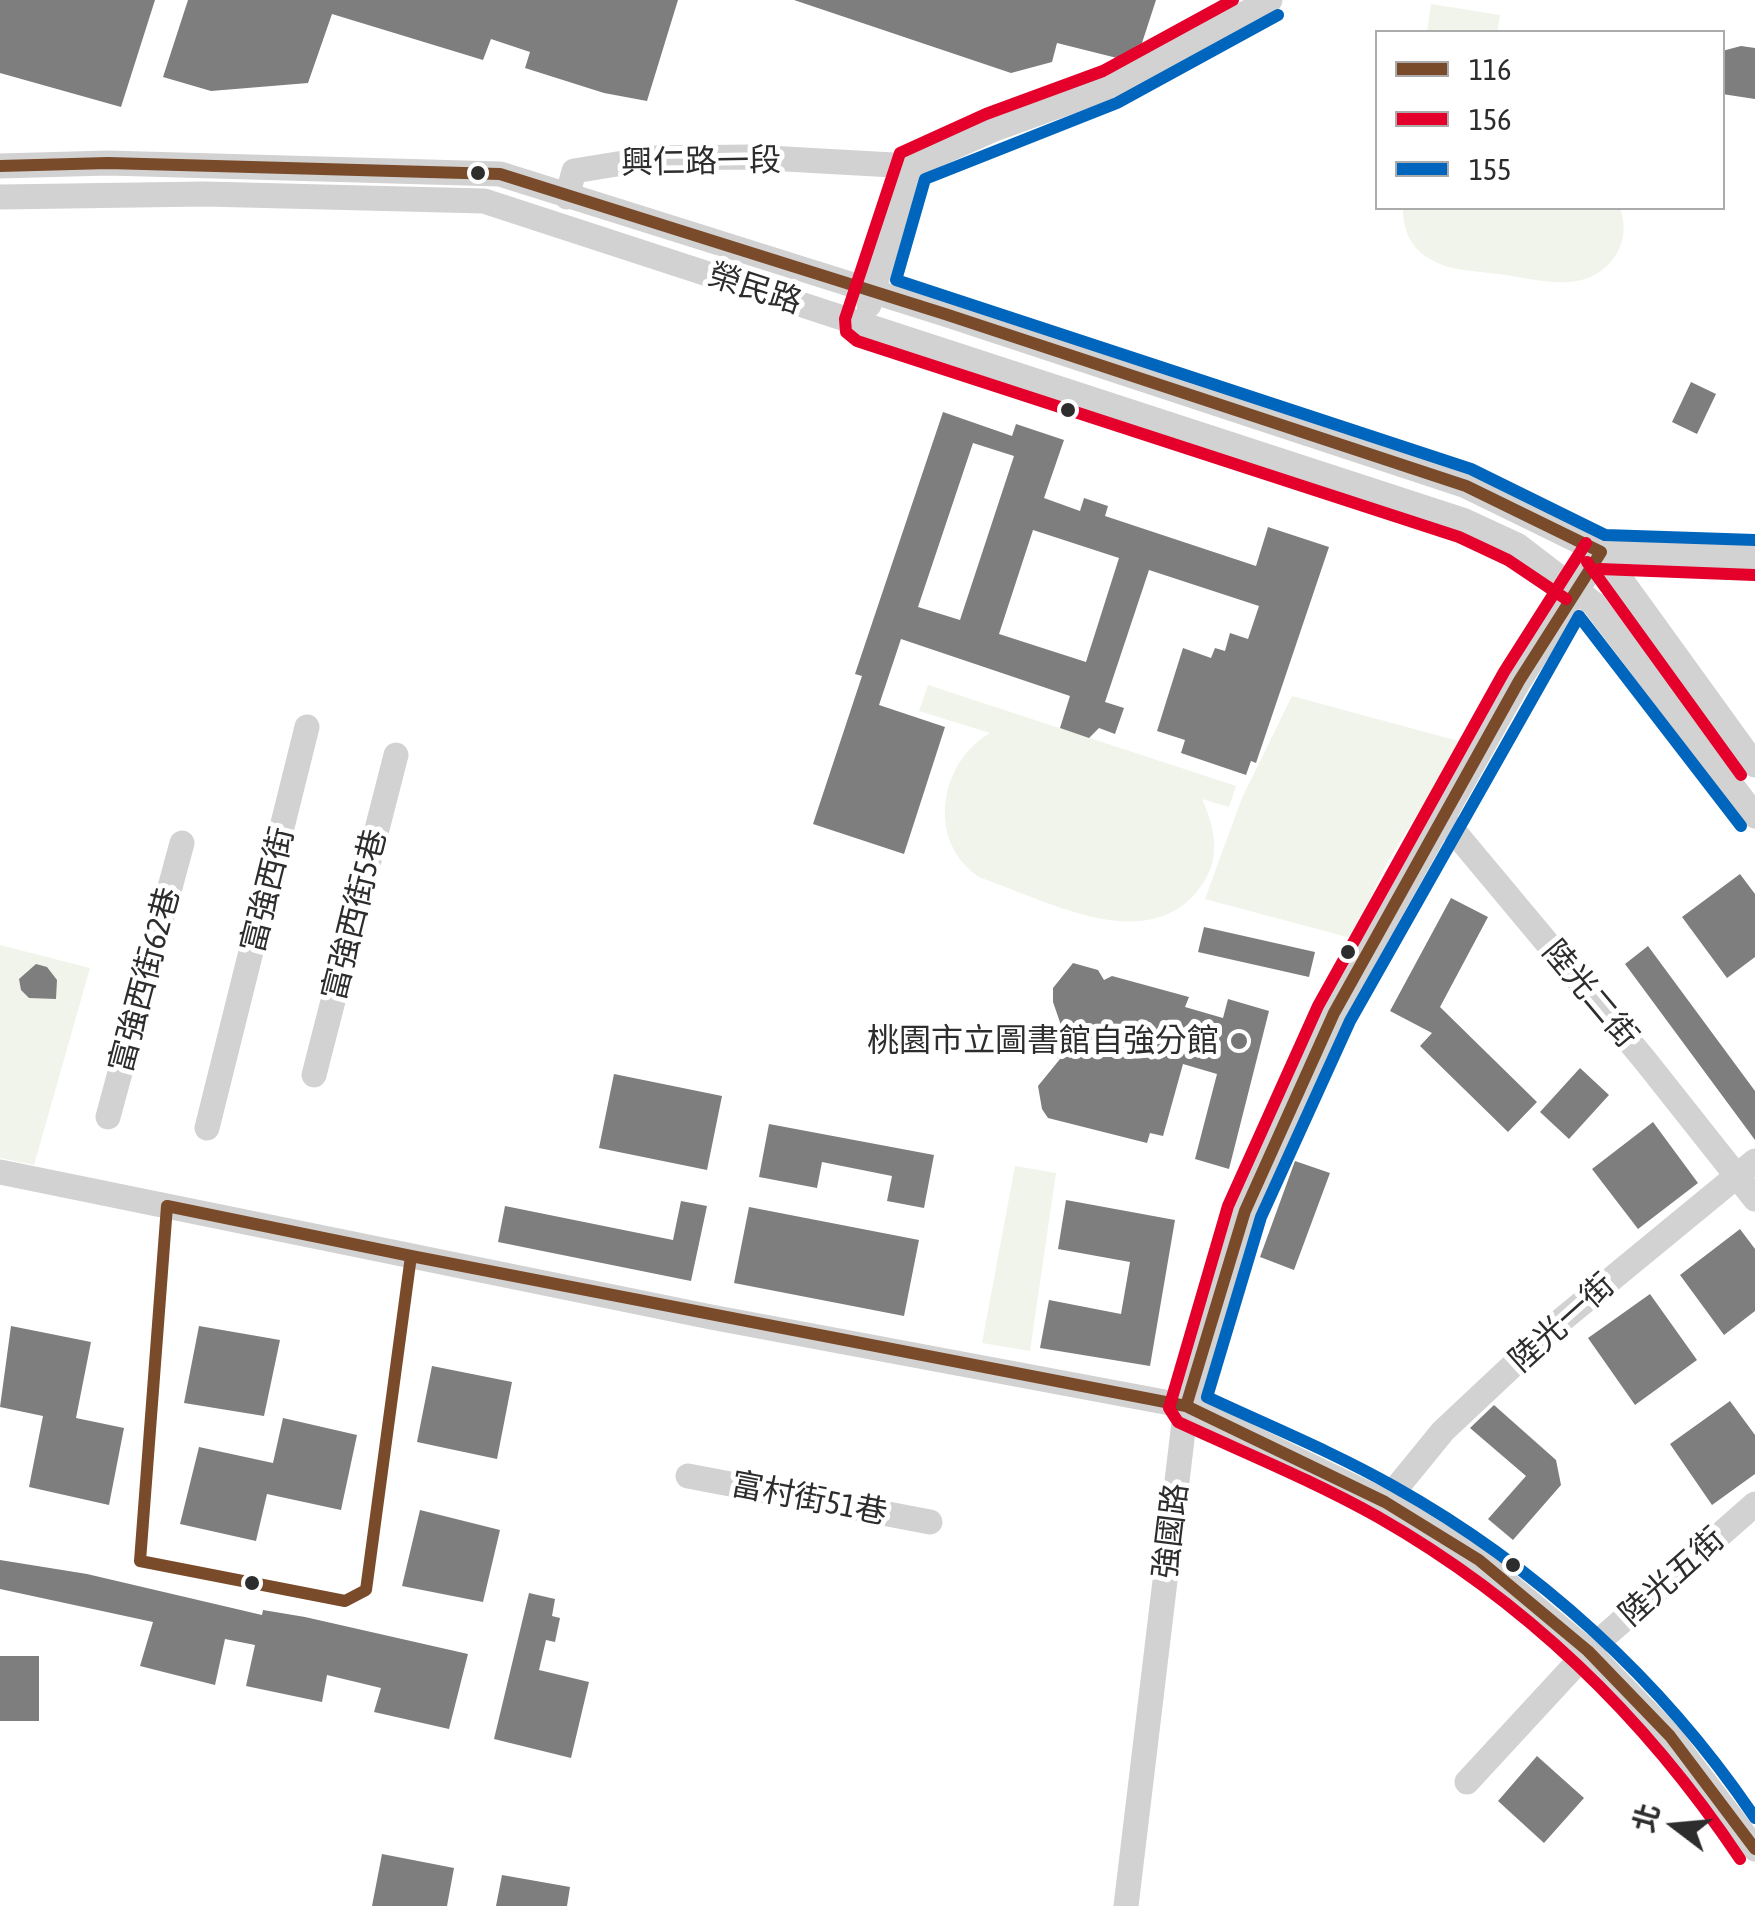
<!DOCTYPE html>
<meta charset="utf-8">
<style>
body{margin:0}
#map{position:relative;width:1755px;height:1906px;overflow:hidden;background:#fff;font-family:"Asap Condensed","Noto Sans TC",sans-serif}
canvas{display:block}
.legend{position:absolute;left:1375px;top:30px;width:350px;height:180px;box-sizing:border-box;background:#fff;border:2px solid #ababab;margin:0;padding:12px 18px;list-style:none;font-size:30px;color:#2d2d2d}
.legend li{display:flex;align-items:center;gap:20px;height:50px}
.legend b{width:50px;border:2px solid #ababab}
.north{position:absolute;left:1625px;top:1776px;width:100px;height:100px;-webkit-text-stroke:8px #fff;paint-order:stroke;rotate:286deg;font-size:28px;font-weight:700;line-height:40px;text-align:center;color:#2d2d2d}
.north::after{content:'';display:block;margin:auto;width:35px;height:45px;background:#2d2d2d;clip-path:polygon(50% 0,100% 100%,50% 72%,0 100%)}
</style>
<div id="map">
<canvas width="1755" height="1906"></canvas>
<ul class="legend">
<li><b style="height:12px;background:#7a4b2a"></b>116</li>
<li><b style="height:12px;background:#e4002b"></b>156</li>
<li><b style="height:12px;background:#0065bd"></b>155</li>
</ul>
<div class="north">北</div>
</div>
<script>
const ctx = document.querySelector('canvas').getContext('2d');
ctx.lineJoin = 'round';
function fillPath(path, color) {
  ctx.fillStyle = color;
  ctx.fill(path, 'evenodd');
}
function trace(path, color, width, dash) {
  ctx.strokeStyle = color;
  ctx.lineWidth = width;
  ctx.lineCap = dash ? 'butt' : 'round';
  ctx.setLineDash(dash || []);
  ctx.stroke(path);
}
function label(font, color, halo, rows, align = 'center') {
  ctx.font = font + ' "Asap Condensed","Noto Sans TC",sans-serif';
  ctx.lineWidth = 10;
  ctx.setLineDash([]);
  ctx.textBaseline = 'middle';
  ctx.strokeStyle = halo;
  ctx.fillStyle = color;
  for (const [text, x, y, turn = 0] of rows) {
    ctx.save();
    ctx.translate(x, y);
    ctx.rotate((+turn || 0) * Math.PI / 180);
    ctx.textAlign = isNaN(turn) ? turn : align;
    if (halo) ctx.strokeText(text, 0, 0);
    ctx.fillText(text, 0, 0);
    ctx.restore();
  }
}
const green = new Path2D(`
 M1431,4L1500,15L1497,32H1427Z
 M1403,208H1620C1626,225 1625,244 1613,259C1584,296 1538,279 1498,274C1476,271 1449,271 1430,259C1410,248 1403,229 1403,208Z
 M928,685L1236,786L1229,807L1202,799C1214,826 1221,853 1205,880C1155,962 1049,901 981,878C926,844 938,763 990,733L919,711Z
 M1292,696L1462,742L1388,861L1351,938L1205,899L1242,798Z
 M0,945L90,968L34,1165L0,1158Z
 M1015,1166L1056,1173L1030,1351L982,1343Z`);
const building = new Path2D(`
 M0,0H155L121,107L0,73Z
 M188,0H678L647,101L604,93L525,68L530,52L491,39L483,60L332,14L308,83L211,91L163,77Z
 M794,0H1156L1142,43L1117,58L1057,43L1052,62L1011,73Z
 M1741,46L1755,48V99L1722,94V51Z
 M1691,382L1716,394L1697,434L1672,422Z
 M943,412L1012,436L1016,424L1064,440L1044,498L1080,511L1084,498L1108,506L1105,516L1256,566L1268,527L1329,547L1256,763L1251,761L1246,775L1181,753L1185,740L1157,731L1183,648L1211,658L1215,648L1225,651L1230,633L1248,639L1259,606L1149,570L1105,702L1124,708L1115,734L1099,728L1089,738L1060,728L1070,696L901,639L879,705L945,727L904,854L813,824L862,676L855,674ZM973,443L1014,456L960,620L918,607ZM1033,530L1119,558L1086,662L999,634Z
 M1740,874L1755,894V957L1727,978L1682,917Z
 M1451,898L1488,917L1440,1007L1537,1102L1508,1132L1420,1046L1432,1033L1390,1011Z
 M1204,927L1315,952L1309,977L1198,952Z
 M1648,946L1755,1091V1140L1625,964Z
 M1073,963L1098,970L1104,980L1112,976L1189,997L1185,1007L1223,1018L1228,999L1269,1011L1229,1169L1195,1159L1217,1074L1183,1064L1163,1136L1150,1133L1147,1143L1048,1118L1042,1109L1038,1086L1060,1059L1054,1055L1057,1045L1027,1037L1063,1031L1053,1002V988Z
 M36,964L47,967L57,980L56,999L29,998L21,990L19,979Z
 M1580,1068L1609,1095L1569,1139L1540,1112Z
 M614,1074L722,1096L707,1170L599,1148Z
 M1653,1122L1698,1183L1638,1229L1592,1169Z
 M769,1124L934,1155L924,1208L887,1201L892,1176L822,1162L817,1188L759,1177Z
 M1295,1161L1330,1173L1294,1270L1260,1257Z
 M1066,1200L1175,1220L1150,1366L1040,1348L1049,1300L1121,1314L1130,1262L1058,1249Z
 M681,1201L707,1206L691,1281L498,1242L505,1206L673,1240Z
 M749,1207L919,1240L904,1316L734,1283Z
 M1740,1229L1755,1249V1311L1724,1335L1680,1275Z
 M1650,1294L1697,1360L1635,1405L1588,1338Z
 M11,1326L91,1342L76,1418L124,1428L109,1505L29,1487L43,1416L0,1407Z
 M199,1326L280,1340L264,1416L184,1403Z
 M432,1366L512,1382L497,1459L417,1442Z
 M1730,1401L1755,1435V1474L1712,1505L1670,1444Z
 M1494,1405L1556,1460L1561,1485L1513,1540L1488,1519L1526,1476L1470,1428Z
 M283,1418L357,1435L341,1510L267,1494L256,1541L180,1524L199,1447L273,1463Z
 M420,1510L500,1530L483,1602L402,1586Z
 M0,1560L87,1574L262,1615L263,1610L305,1617L468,1654L449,1729L374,1712L381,1688L327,1675L322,1702L246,1686L255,1645L225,1639L215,1685L140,1666L153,1622L0,1589Z
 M529,1593L555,1599L552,1616L560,1618L555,1642L546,1640L539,1670L589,1682L571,1758L494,1739Z
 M0,1656H39V1721H0Z
 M1537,1756L1584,1798L1544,1843L1498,1801Z
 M382,1854L454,1868L447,1906H372Z
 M502,1875L570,1887L567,1906H496Z`);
const minor = new Path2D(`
 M0,166L108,163L500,174L945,314L1466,486L1601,552L1755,558
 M0,197L205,194L484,201L1465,521L1517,545L1594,604L1755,816
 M567,197L574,171L654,158L750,157L911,166L992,130L1110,87L1270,0
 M869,305L911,166
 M1601,552L1755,765
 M1442,817L1644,1059L1755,1199
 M314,1075L396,755
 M108,1117L182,843
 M207,1128L307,727
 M0,1172L711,1317L1186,1406L1385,1502L1479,1560L1588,1651L1670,1736L1755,1849
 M688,1476L930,1522
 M1385,1502L1443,1431L1558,1323L1755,1161
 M1467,1782L1588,1651L1755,1504
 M1126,1906L1186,1406L1245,1211L1334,1013L1519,681L1601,552`);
const bus1 = new Path2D(`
 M0,166L108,163L500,174L945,314L1466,486L1601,552L1519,681L1334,1013L1245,1211L1186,1406
 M167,1206L411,1256L366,1590L345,1601L140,1561Z
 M411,1256L1186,1406L1385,1502L1479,1560L1588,1651L1670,1736L1755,1849`);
const bus2 = new Path2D(`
 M1233,0L1103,71L986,114L900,153L845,319L846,332L857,341L1459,537L1508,560L1566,599
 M1586,543L1504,672L1318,1006L1228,1206L1169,1408L1178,1422C1245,1453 1314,1481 1378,1517C1525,1601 1646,1718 1740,1859
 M1587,562L1741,775
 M1600,569L1754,575`);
const bus3 = new Path2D(`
 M1278,15L1117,103L925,179L896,280L1471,469L1605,535L1755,540
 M1741,826L1579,616L1350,1021L1261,1217L1207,1397C1269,1426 1333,1452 1393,1486C1536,1566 1663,1681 1755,1818`);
const markers = [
 [478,173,9,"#2d2d2d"],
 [1068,410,9,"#2d2d2d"],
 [1348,952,9,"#2d2d2d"],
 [1239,1041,10,"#767676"],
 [1513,1565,9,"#2d2d2d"],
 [252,1583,9,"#2d2d2d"]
];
const streetNames = [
 ["興仁路一段",701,162,-1],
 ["榮民路",755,289,18],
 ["富強西街",268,890,-76],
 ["富強西街5巷",355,915,-76],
 ["富強西街62巷",145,980,-75],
 ["陸光二街",1590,994,50],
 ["陸光一街",1562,1323,-42],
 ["富村街51巷",809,1499,11],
 ["強國路",1171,1531,-83],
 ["陸光五街",1672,1577,-42]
];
const poiNames = [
 ["桃園市立圖書館自強分館",1219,1041]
];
fillPath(green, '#f1f4ea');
fillPath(building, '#7e7e7e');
trace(minor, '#d2d2d2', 25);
trace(bus1, '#7a4b2a', 12);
trace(bus2, '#e4002b', 12);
trace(bus3, '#0065bd', 12);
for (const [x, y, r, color] of markers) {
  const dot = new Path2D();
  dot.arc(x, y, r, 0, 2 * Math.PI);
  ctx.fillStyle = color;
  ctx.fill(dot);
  trace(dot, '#fff', 4);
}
label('32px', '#2d2d2d', '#fff', streetNames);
label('32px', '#2d2d2d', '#fff', poiNames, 'right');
</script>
